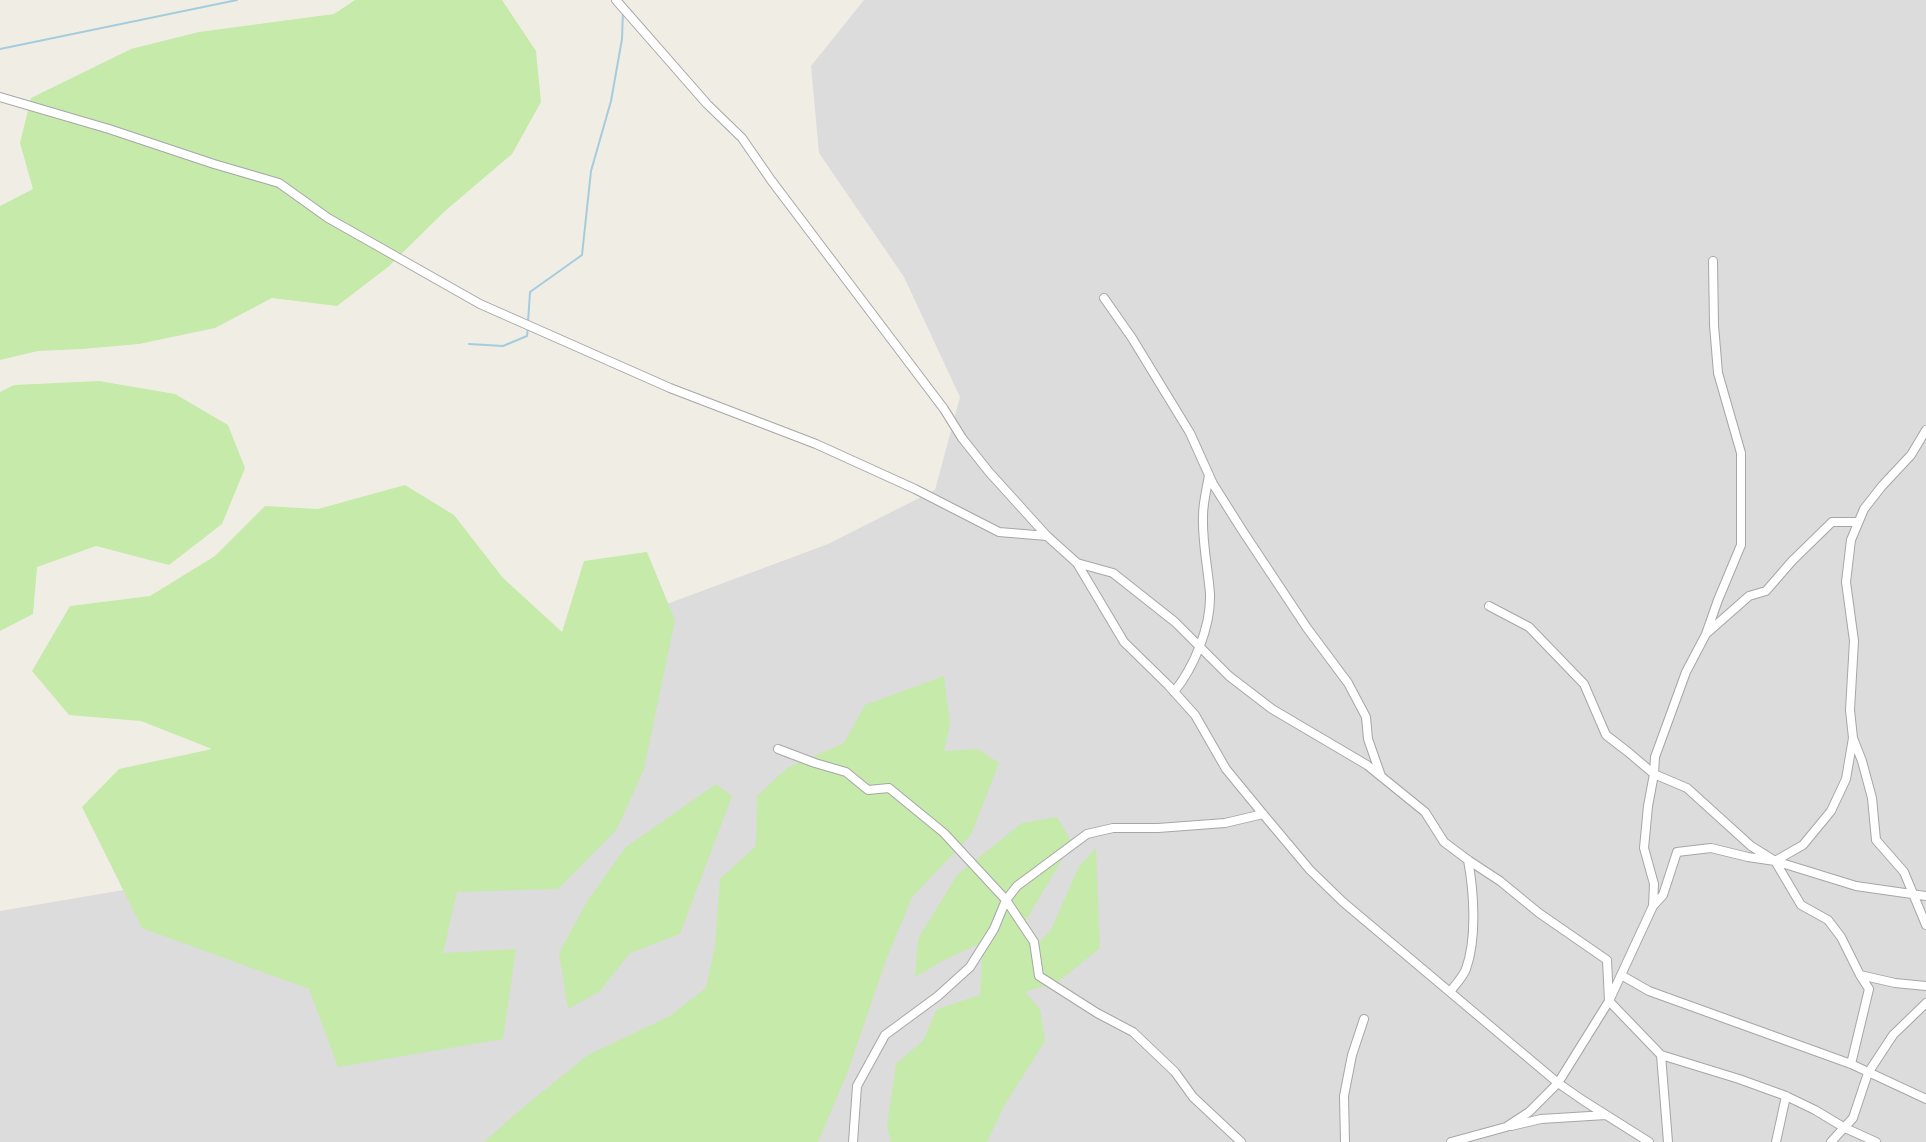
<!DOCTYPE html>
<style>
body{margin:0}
canvas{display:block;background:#f0ede5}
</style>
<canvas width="1926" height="1142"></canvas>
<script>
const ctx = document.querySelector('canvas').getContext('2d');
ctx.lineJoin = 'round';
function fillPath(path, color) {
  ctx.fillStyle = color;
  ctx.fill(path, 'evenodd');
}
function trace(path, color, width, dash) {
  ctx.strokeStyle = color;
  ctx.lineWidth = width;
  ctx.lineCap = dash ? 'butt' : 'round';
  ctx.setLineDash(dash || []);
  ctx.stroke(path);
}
const residential = new Path2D(`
 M864,0H1926V1142H0V911L153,885L632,617L828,544L935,490L960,397L904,277L819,153L811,66Z`);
const grass = new Path2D(`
 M355,0H502L536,51L541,102L512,154L445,211L388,267L337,306L272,298L215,328L139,344L82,349L38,351L0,360V206L33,189L20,143L31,98L131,49L199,32L334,14Z
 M99,381L175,394L228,425L245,468L222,524L169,565L96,546L37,567L33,614L0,631V392L14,385Z
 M405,485L454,515L503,578L562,632L584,561L647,552L675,620L644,769L617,829L558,889L457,892L443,953L516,949L503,1039L338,1067L309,989L142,928L82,807L119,769L212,749L141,721L69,715L32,671L70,606L150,596L215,556L265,506L318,509Z
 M944,676L950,725L944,751L978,749L999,763L971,835L912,897L885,963L848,1071L818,1142H484L520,1110L588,1055L670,1016L706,988L715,946L720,879L756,846L757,796L787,768L844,743L865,705Z
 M716,784L732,796L680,934L630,953L599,992L568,1009L559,953L588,900L626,847Z
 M1057,817L1072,843L1026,920L1033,948L1051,930L1078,868L1096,848L1100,948L1059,981L1025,992L1040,1009L1045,1041L1004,1106L987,1142H891L887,1127L896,1064L923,1041L937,1009L980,995L983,942L944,960L915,977L918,939L957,875L1022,823Z`);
const stream = new Path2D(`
 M0,49L237,0
 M528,322L530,292L582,255L591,171L611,101L622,39L623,11
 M469,344L503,346L527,336L528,327`);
const street = new Path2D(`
 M616,0L707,104L742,138L771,180L944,409L962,438L989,472L1047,536L1077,563L1124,642L1168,685L1195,715L1226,769L1263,814L1310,870L1343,902L1558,1083L1584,1101L1649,1142
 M0,97L109,129L214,164L279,183L328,218L480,304L670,388L816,444L915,489L999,532L1047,536
 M1104,298L1132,338L1190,433L1213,484L1242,530L1307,628L1348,683L1366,717L1368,739L1381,776
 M1077,563L1113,573L1175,622L1229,676L1272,709L1367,765L1425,812L1444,842L1468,860L1500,881L1539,913L1607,960L1609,1001L1661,1055L1668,1142
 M1489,606L1529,627L1584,684L1606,735L1628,752L1654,774L1687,788L1751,846L1775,861L1801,905L1828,920L1841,937L1860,975L1895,983L1926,986
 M1707,633L1749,596L1766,591L1792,561L1832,522H1858
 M1174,692C1194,667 1211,627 1210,594C1208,568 1202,542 1203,516C1203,502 1207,488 1209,475
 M1853,738L1862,761L1872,798L1876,840L1904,872L1926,925
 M778,749L815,763L846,772L868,790L889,788L944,833L1006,900L1034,942L1039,976L1097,1013L1133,1032L1175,1072L1193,1097L1241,1142
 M1775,861L1803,845L1831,811L1846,779L1853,738L1850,710L1854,641L1846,582L1851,540L1864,509L1882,486L1911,455L1926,430
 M1653,906L1663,895L1677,852L1711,848L1748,857L1775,861L1856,886L1926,896
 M1621,975L1649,991L1851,1064L1926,1099
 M1450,992C1455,985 1463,977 1466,969C1477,938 1474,892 1468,860
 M1661,1055L1739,1079L1786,1096L1815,1110L1845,1128L1876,1142
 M1851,1064L1869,989L1860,975
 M1511,1126L1541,1119L1606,1115
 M853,1142L857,1086L885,1035L938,996L970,967L994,929L1006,900L1017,886L1087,834L1113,828H1158L1225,823L1263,814
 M1345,1142L1344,1096L1352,1055L1364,1019
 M1451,1142L1506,1127L1529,1112L1558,1083L1609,1001L1653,906L1654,884L1644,848L1648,806L1654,774L1655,757L1686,672L1706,634L1718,600L1741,545V453L1718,373L1714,325L1713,261
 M1776,1142L1786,1096
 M1831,1142L1853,1118L1868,1073L1893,1035L1926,1003`);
fillPath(residential, '#dddcdc');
fillPath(grass, '#c5eaaa');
trace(stream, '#a5ccde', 2);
trace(street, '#a6a6a6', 10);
trace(street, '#fff', 8);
</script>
